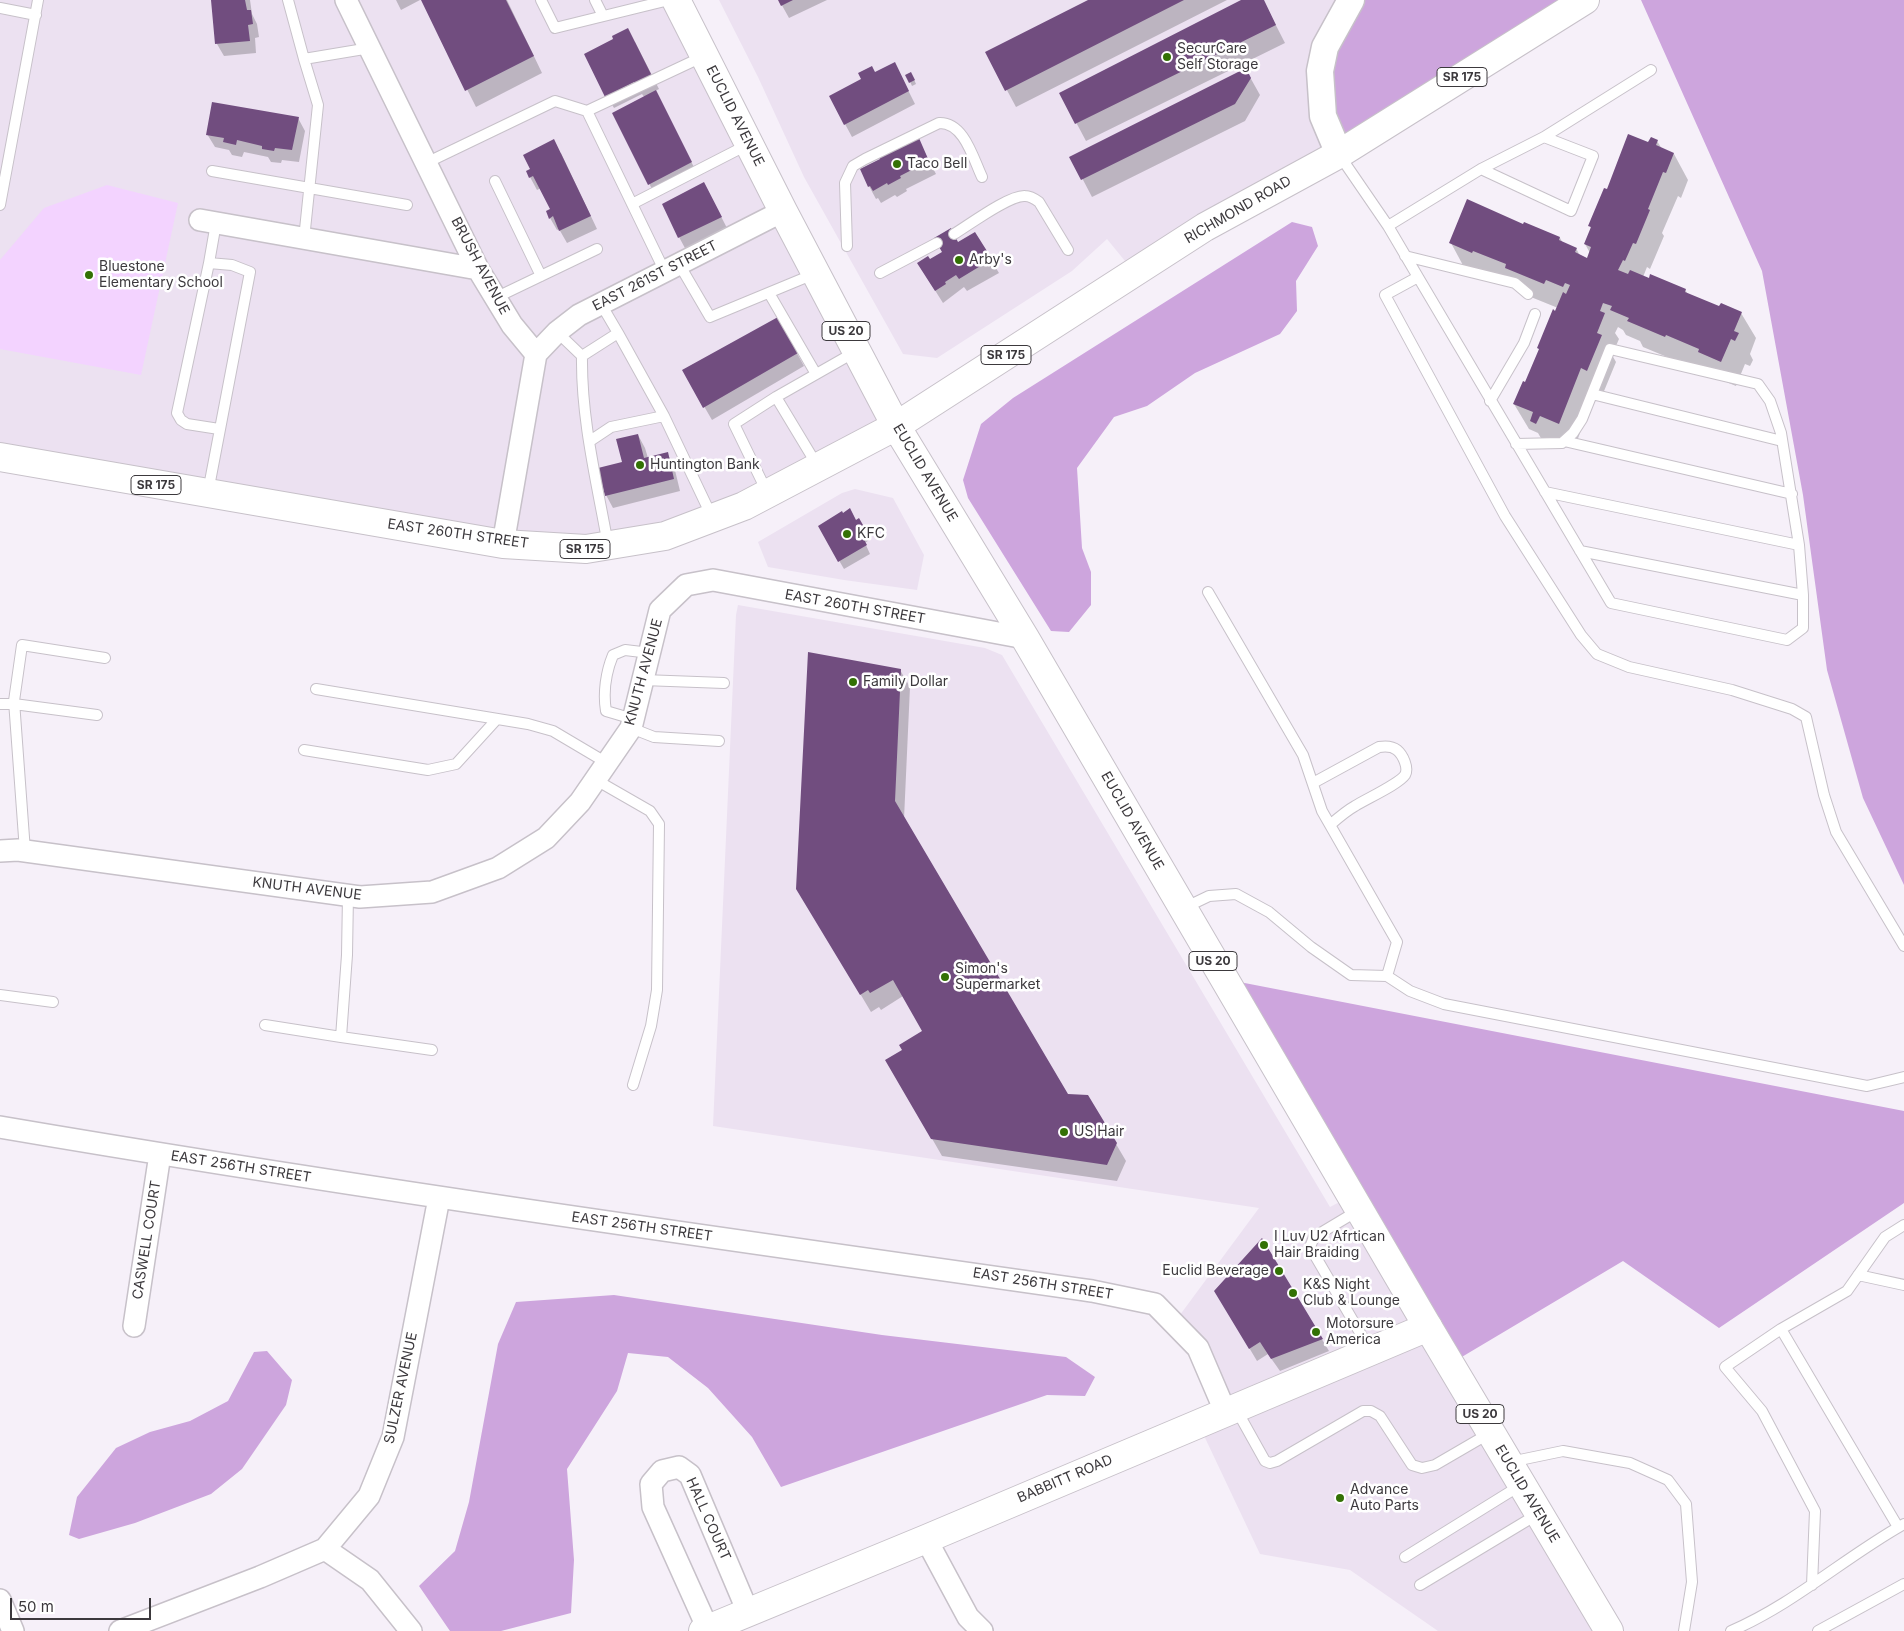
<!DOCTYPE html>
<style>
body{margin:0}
#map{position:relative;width:1904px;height:1631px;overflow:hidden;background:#f6f0f9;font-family:Inter,sans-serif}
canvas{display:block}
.scale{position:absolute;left:10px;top:1598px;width:141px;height:22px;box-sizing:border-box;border:2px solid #3c393d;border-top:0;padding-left:6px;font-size:15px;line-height:18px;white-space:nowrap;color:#3c393d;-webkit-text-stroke:4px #fff;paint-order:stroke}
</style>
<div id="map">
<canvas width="1904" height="1631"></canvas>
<div class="scale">50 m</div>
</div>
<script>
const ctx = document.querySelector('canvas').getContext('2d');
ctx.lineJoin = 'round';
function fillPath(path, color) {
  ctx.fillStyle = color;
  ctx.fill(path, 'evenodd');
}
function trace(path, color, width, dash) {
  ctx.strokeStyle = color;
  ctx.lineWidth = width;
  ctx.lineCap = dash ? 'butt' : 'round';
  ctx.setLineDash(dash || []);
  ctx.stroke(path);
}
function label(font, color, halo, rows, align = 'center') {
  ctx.font = font + ' Inter,sans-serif';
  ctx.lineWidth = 5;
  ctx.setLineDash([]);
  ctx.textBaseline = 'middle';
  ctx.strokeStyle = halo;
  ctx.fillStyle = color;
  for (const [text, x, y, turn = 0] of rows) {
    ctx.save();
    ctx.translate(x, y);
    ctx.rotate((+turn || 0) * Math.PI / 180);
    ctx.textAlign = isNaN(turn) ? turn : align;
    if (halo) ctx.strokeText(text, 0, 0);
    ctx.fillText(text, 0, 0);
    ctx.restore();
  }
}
const built = new Path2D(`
 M0,0H676L896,426L744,506L586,549L0,457Z
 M719,0H1351L1339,154L1134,272L1107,239L1072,271L937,358L903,354L804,177L758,77Z
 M855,489L893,498L924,555L917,590L844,580L768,567L758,542L842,493Z
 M738,605L985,648L1002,655L1330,1207L1351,1196L1609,1631H1438L1350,1570L1260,1554L1198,1423L1224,1411L1174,1323L1259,1208L713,1126L736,615Z`);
const green = new Path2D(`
 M107,185L178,203L141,375L0,349V260L44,208Z`);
const forest = new Path2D(`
 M1351,0H1585L1339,154L1325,47Z
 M1641,0H1904V885L1863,798L1827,670L1803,495L1762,271Z
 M1292,222L1312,227L1318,246L1296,281L1297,311L1280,334L1195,373L1147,406L1114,417L1077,468L1082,548L1091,572V605L1069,632L1051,631L968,498L963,480L981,424L1013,398Z
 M1224,979L1904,1111V1203L1719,1328L1623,1261L1450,1364Z
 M614,1295L882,1335L1066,1357L1095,1377L1085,1396L1047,1395L781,1487L752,1437L708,1388L668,1357L628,1353L617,1391L567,1469L574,1560L571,1613L501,1631H450L419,1586L455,1551L469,1502L498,1344L516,1302Z
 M267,1351L292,1380L286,1405L242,1469L211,1494L135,1523L79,1539L69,1535L77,1497L116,1448L150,1432L190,1421L228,1401L254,1352Z`);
const shadow = new Path2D(`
 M213,0H250L252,14L257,24L259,37L255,38L256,53L224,56L217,44Z
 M396,0H420L401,10Z
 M422,0H507L542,73L476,107Z
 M779,0H827L789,18Z
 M1091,0H1227L1016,107L987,53Z
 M1244,0H1263L1285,43L1086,141L1061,94Z
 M635,42L659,89L655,91L698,175L656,197L614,114L645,98L642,94L614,108L607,96Z
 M895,64L915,104L852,137L845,124L875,73Z
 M1246,70L1260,95L1245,121L1092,197L1071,157Z
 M907,75L913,77L916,84L912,86Z
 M298,118L305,131L299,162L282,160L281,163L271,162L268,157L244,152L242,157L232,155L229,150L215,147L207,134Z
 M1657,141L1662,149L1674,154L1688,180L1681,198L1678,196L1662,233L1664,236L1650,269L1647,267L1643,277L1685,290L1688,294L1719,308L1741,313L1756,338L1750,354L1753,360L1750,366L1745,364L1736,386L1714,377L1712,373L1681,360L1679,362L1643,347L1640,341L1626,335L1623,330L1618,327L1615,333L1619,339L1612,355L1616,362L1602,396L1595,393L1574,449L1554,440L1551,449L1546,447L1538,433L1529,429L1514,404L1526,383L1540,350L1538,348L1558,308L1521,293L1518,288L1465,269L1451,243L1524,226L1560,238L1563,243L1576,248L1580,256L1588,259L1590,253L1585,244L1591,229L1590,226L1608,191L1649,144Z
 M561,153L597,229L567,243L559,229L557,230L550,218L551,210L541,188L537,190L530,177Z
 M925,153L936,174L906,189L907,191L897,197L895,195L881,203L878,198L876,199L869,186Z
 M711,197L728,230L686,250L679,237Z
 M975,234L999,273L967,291L964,287L943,303L926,276L930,260Z
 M778,319L804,366L712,420L683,370Z
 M638,435L645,448L648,458L667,453L674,466L680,491L613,508L606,495Z
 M858,520L867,535L869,540L865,543L870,554L844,569L819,526Z
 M900,670L910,687L904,819L1067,1095L1116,1144L1126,1161L1117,1181L942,1156L887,1060L904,1050L924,1032L903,996L881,1010L879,1007L871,1012L808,906Z
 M1262,1240L1329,1351L1280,1371L1268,1354L1257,1361L1223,1304Z`);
const building = new Path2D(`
 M211,0H245L247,10H251L253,24L248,25L250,41L215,44Z
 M421,0H506L534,56L465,91Z
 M778,0H793L781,6Z
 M1088,0H1184L1005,91L985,52Z
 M1241,0H1264L1276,25L1075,124L1059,93Z
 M628,28L652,76L636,86L634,82L605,97L584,54L613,39L612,36Z
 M895,62L909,91L844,125L829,96L861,79L858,73L872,66L875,72Z
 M1246,68L1251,78L1235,104L1081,180L1069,157Z
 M911,72L915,80L909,83L905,75Z
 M656,90L692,162L648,185L612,113Z
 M212,102L299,117L292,150L275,148L274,151L262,149V146L237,140L236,145L223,142L224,138L206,135Z
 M1628,134L1648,142L1651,137L1658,140L1656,145L1674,153L1666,173L1663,172L1648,209L1650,210L1636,244L1633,243L1625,261L1623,260L1618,270L1628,274L1630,270L1649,278L1650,274L1686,289L1685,292L1719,306L1721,303L1742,312L1734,331L1739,333L1735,341L1731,339L1721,362L1698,352L1699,349L1666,335L1665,337L1627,321L1629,318L1610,310L1612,306L1603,303L1600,311L1605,313L1597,333L1602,335L1587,371L1581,368L1559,424L1540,416L1536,424L1530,421L1533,412L1513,404L1523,381L1525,382L1539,349L1537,348L1553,309L1555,311L1563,292L1566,294L1570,285L1565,283L1563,287L1546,280L1544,284L1505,268L1506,264L1473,251L1472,253L1449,243L1467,199L1523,224L1524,222L1560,237L1559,240L1577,248L1575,252L1587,258L1591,247L1584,244L1591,227L1588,226L1604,188L1607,189Z
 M919,138L929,161L900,176L901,178L888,185L887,183L873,191L870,186L868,187L860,169L880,159L878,156Z
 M554,139L591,216L559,231L553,216L549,219L546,211L550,209L533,176L529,178L526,171L530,169L523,155Z
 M704,182L722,217L678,238L662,204Z
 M951,228L958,242L975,232L992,259L959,279L956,275L945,282L946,284L935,291L917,263L928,256L930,259L942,252L934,238Z
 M778,317L798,353L703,408L682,370Z
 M638,434L644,458L668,452L674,479L605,496L598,468L622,462L616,439Z
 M850,508L856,520L859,518L863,525L865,532L861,534L867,545L838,562L818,526L842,511L843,513Z
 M808,652L901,669L895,801L1068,1094L1088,1095L1117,1143L1107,1165L931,1139L885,1060L902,1050L899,1045L922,1031L893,980L870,993L868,990L860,995L796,889Z
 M1262,1238L1323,1339L1271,1359L1260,1342L1249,1349L1214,1291Z`);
const service = new Path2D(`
 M288,0L304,59L370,48
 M541,0L555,28L669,0
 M595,0L603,16
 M0,8L36,15
 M587,111L665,272
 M1340,156L1388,226L1418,277L1385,295L1505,516L1581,635L1597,654L1629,667L1732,690L1792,709L1806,717L1824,795L1836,832L1904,946
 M426,163L555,101L587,111L702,57
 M1481,169L1571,211L1593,156L1544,137
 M212,171L407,205
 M495,181L541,276
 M632,204L749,144
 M0,205L38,0
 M1388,226L1481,169L1544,137L1651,70
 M954,234C969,225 1009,195 1025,196C1031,196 1035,199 1039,202L1068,250
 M304,239L318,105L304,59
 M847,246L845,183L853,166L865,159L939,123C964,122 973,158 982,177
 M1405,256L1515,283L1528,294
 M209,263L216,223
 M679,264L710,317L814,274
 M880,273L937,243
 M1418,277L1611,603L1787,640L1803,628V595L1799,545L1781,433L1770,401L1758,384L1610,349L1582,419L1573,433L1562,443L1516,444
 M769,293L816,374
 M495,298L597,249
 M601,304L618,333
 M557,332L582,356
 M1592,394L1782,441
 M1490,401L1524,343L1535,314
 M590,441L611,427L664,416
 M1564,441L1792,494
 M817,465L776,397L855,352
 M208,492L250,272L232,265L209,263L177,413L181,420L187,424L219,429
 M767,492L734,424L776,397
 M1545,492L1799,545
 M608,545C597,483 581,419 582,356L618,333L664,416L712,517
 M1580,551L1803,595
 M1208,592L1303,755L1322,811L1397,942L1387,976
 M643,680L724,683
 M316,689L528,724L553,731L607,763
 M0,704H14L97,715
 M633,719L606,711C603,693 606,672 613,655L625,650L650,653
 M631,728L654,737L719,741
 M304,750L428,770L456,764L497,719
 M596,780L650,811L659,824L657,990L651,1026L633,1085
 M1313,783L1379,747C1385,746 1392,746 1397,750C1403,755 1409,768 1405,775C1399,784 1366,799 1355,806C1346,811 1338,818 1330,825
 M25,851L14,701L22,645L105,658
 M1184,908L1209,896L1236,894L1269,912L1311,947L1351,975L1387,976L1410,991L1444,1004L1867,1086L1904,1077
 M0,995L53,1002
 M265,1025L341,1037L347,955L348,895
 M341,1037L432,1050
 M1359,1210L1314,1237L1310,1247L1370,1350
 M1858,1275L1904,1285
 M1781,1329L1898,1527
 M1236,1409L1265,1461L1270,1463L1277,1461L1363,1411H1371L1380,1416L1412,1465L1422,1468L1435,1465L1490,1433
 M1510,1462L1563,1451L1630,1463L1668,1480L1686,1504L1692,1582L1684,1631
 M1405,1557L1521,1485
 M1420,1585L1538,1514
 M1812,1585L1815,1511L1762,1411L1725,1367L1781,1329L1847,1291L1885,1237L1904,1225
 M1731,1631C1794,1604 1845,1557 1904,1524
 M1818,1631L1904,1584`);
const minor = new Path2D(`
 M346,0L478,269L512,325L536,354L503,544
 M200,220L478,269
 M536,354L557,332L579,315L783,211
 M0,851L18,850L360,897L432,892L498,868L546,838L580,802L631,728L660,610L686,585L713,580L1025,638
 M0,1127C363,1189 727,1239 1092,1291L1155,1304L1198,1348L1225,1411
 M134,1326L160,1154
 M926,1539L968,1617L982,1631
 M325,1549L370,1580L411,1631
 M0,1600L13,1631
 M708,1629L653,1507L651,1484L662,1471L679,1467L690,1475L748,1612
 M120,1631L260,1577L325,1549L369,1496L393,1437L439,1198`);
const tertiary = new Path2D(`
 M1339,154L1323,116L1320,71L1325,47L1351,0`);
const secondary = new Path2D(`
 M703,1631L926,1539L1428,1327`);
const primary = new Path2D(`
 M676,0L783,211L896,426L1025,638L1428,1327L1609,1631
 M0,457L503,544L586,549L665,536L744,506L896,426L1205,227L1339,154L1585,0`);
const markers = [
 [1167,57,5,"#337105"],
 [897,164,5,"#337105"],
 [959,260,5,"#337105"],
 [89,275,5,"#337105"],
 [640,465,5,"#337105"],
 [847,534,5,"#337105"],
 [853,682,5,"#337105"],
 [945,977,5,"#337105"],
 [1064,1132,5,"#337105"],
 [1264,1245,5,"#337105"],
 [1279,1271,5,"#337105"],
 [1293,1293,5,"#337105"],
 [1316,1332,5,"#337105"],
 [1340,1498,5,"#337105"]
];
const shields = [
 [1462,77,50],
 [846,331,48],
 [1006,355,50],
 [156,485,50],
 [585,549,50],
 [1213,961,48],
 [1480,1414,48]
];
const shieldNames = [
 ["SR 175",1462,77],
 ["US 20",846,331],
 ["SR 175",1006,355],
 ["SR 175",156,485],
 ["SR 175",585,549],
 ["US 20",1213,961],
 ["US 20",1480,1414]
];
const poiNames = [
 ["SecurCare",1177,49],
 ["Self Storage",1177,65],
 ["Taco Bell",907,164],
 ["Arby's",969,260],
 ["Bluestone",99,267],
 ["Elementary School",99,283],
 ["Huntington Bank",650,465],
 ["KFC",857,534],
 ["Family Dollar",863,682],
 ["Simon's",955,969],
 ["Supermarket",955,985],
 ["US Hair",1074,1132],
 ["I Luv U2 Afrtican",1274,1237],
 ["Hair Braiding",1274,1253],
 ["Euclid Beverage",1269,1271,"right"],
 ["K&S Night",1303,1285],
 ["Club & Lounge",1303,1301],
 ["Motorsure",1326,1324],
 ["America",1326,1340],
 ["Advance",1350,1490],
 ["Auto Parts",1350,1506]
];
const streetNames = [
 ["EUCLID AVENUE",735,116,63],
 ["RICHMOND ROAD",1238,210,-30],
 ["BRUSH AVENUE",480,266,62],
 ["EAST 261ST STREET",655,276,-27],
 ["EUCLID AVENUE",925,473,59],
 ["EAST 260TH STREET",458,534,8],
 ["EAST 260TH STREET",855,607,10],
 ["KNUTH AVENUE",644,672,-75],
 ["EUCLID AVENUE",1132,821,60],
 ["KNUTH AVENUE",307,889,7],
 ["EAST 256TH STREET",241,1167,9],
 ["EAST 256TH STREET",642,1227,8],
 ["CASWELL COURT",147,1240,-81],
 ["EAST 256TH STREET",1043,1284,9],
 ["SULZER AVENUE",401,1388,-78],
 ["BABBITT ROAD",1065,1479,-23],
 ["EUCLID AVENUE",1527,1494,59],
 ["HALL COURT",708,1519,66]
];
fillPath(built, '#ece1f1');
fillPath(green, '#f3d3ff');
fillPath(forest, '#cda5dd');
fillPath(shadow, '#0003');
fillPath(building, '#714d7f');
trace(service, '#c7c1c9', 12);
trace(minor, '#c7c1c9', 24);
trace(tertiary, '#c7c1c9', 29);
trace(secondary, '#c7c1c9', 30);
trace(primary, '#c7c1c9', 30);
trace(service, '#fff', 10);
trace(minor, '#fff', 21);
trace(tertiary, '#fff', 26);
trace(secondary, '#fff', 28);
trace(primary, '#fff', 28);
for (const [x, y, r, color] of markers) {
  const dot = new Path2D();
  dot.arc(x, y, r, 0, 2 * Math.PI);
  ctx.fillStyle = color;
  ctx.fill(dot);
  trace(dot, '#fff', 2);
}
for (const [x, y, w] of shields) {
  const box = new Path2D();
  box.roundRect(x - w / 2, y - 9.5, w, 19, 4);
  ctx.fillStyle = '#fff';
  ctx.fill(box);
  trace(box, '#3c393d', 1);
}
label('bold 12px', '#3c393d', null, shieldNames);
label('14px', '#3c393d', '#fff', poiNames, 'left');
label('14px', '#3c393d', '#fff', streetNames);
</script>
